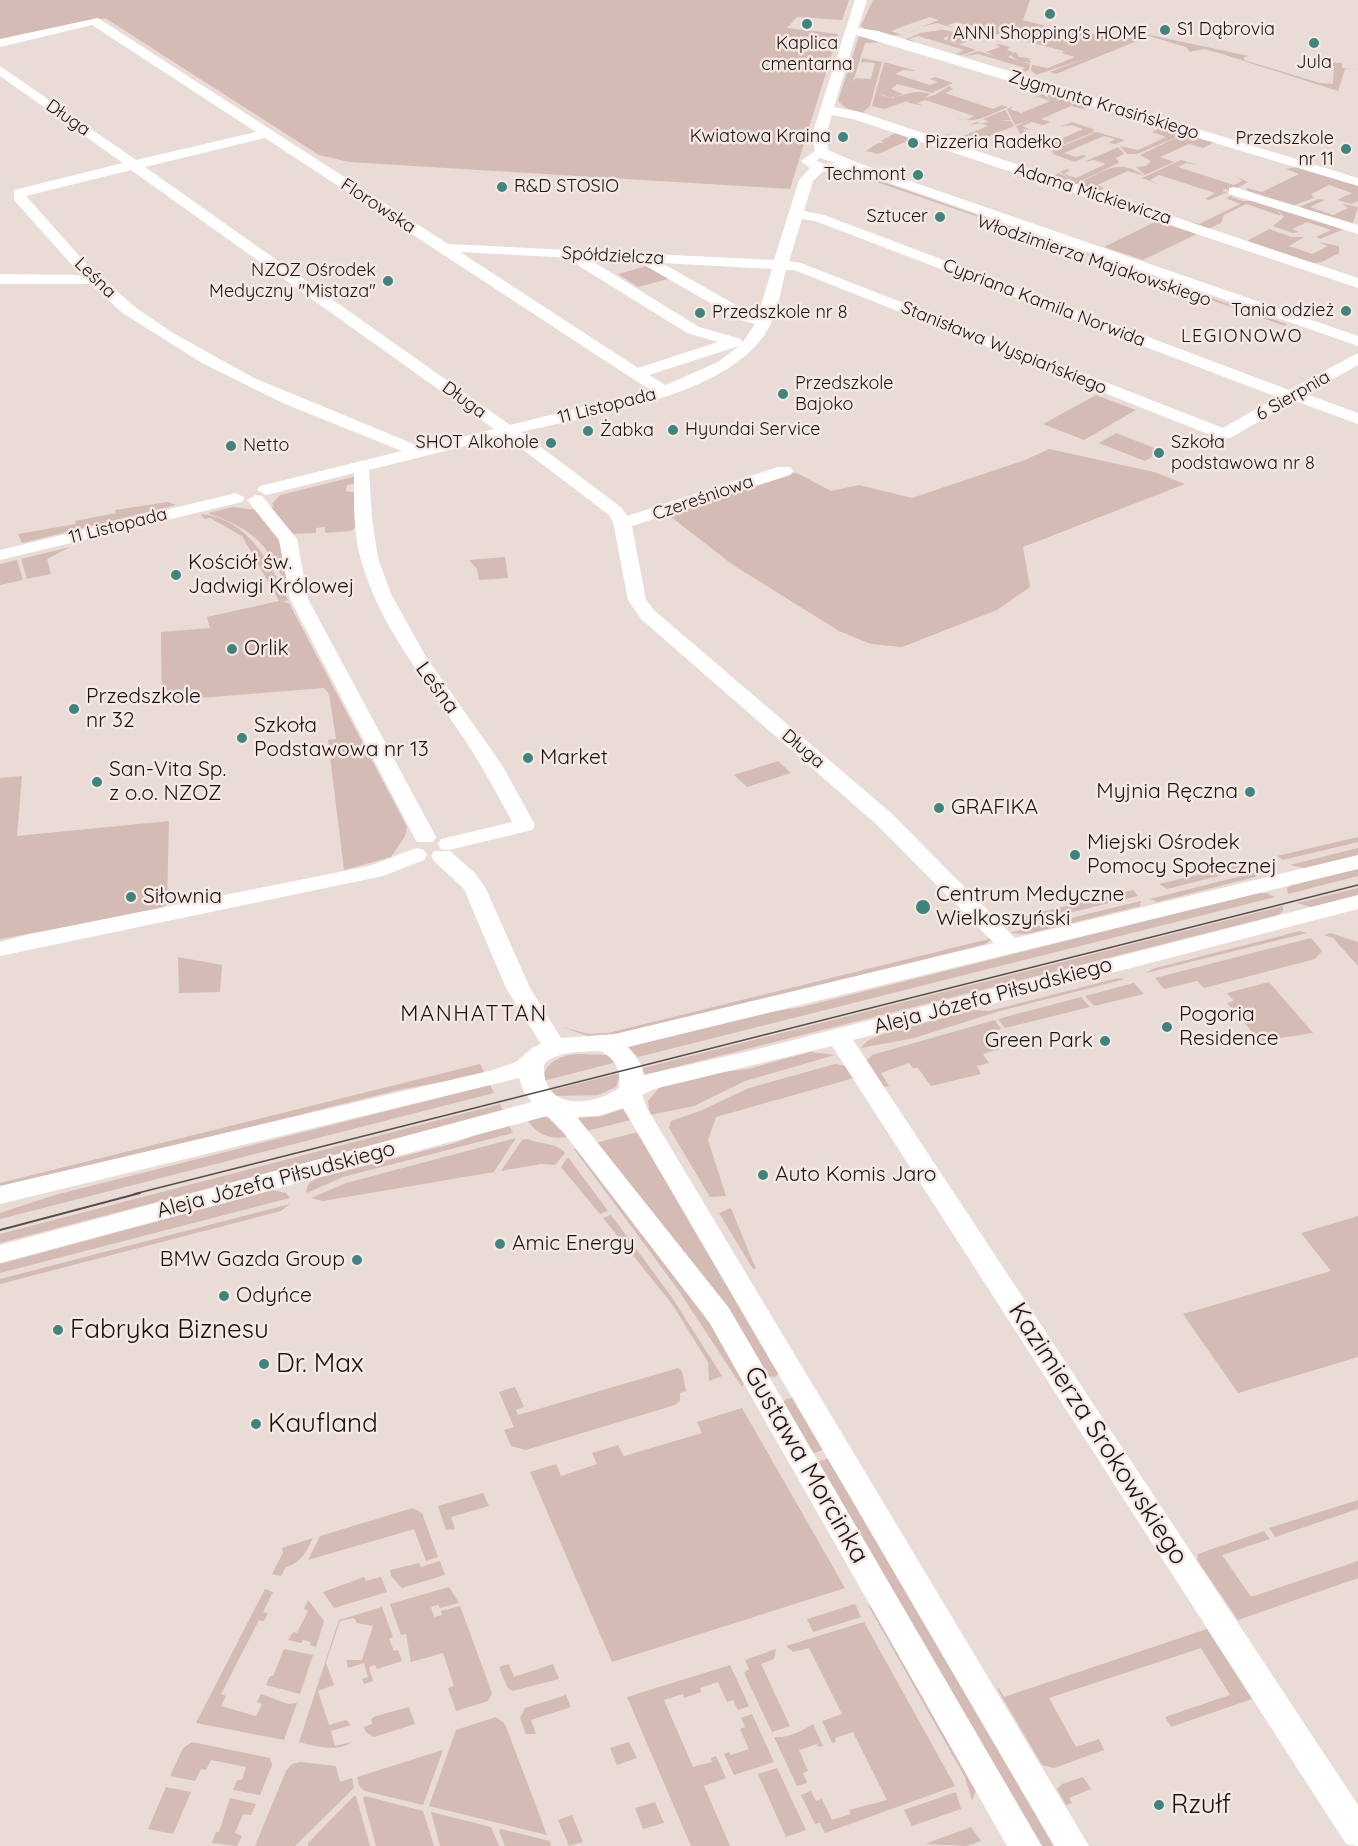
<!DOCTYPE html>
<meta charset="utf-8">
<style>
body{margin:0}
canvas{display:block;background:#e9dbd6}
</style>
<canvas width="1358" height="1846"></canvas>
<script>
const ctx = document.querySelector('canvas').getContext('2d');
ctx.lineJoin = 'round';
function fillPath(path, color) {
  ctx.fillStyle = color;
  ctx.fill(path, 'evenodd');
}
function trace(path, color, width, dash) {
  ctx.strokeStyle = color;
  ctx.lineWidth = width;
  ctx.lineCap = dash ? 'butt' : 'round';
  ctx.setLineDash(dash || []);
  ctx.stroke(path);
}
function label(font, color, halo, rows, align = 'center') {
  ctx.font = font + ' Quicksand,sans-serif';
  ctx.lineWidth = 5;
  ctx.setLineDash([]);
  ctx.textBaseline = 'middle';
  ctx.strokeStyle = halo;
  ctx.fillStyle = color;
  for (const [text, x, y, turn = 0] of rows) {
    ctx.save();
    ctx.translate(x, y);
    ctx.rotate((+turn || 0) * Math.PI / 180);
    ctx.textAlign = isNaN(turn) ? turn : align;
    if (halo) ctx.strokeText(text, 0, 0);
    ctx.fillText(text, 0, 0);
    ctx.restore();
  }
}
const green = new Path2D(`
 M0,0H849L842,20L797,17L787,28L838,34L790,189L349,162L319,155L105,18L0,42Z
 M873,0H1030L1023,20L1057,29V31L1127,37L1150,35L1249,56L1244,57V60L1320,83L1333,84L1334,66L1305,61L1342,63V68L1358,70L1345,69L1338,91L1219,53L1204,49L1190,52L1186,47L1149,36L1056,74L1050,72L1087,58L1036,75L1031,70L1032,65L1048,68L1075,57L1062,53L1064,51L1004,36V32L987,38L972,34L983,35L991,32L956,22L948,25L954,28L937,23L921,27L939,20L929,17L891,31L901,35L922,28C902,36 880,41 861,26Z
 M939,29L964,34L962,37L975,39L960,44L947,40L949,35L943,39L976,50L962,55L956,54L964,50L918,36L909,39L915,42L912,43L904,40L920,33L941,30Z
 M859,36L885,42L865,43L853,82L856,78L871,79L875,63L861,62L862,58L882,62L870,106L862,113L846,108L838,101Z
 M999,44L1010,47L1007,50L1014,53L1008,57L1019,61L1011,56L1015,52L1022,51L1016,52L1019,57L1029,58L1031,63L1020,61L1030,64L1029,70L1016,75L1005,72L1017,73L1025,68L978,54L964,56L978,51L996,56L986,52L1000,47L996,45Z
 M884,62L916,71L903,70L895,74L930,85L938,82L930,79L935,77L953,83L932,93L897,84L891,89L903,94L893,98L877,93C902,105 905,86 930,94L924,98L935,95L949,86L953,89L945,93L993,109L1002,105L1008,107C991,114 975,125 956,118L966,120L974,116L925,100L917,103L923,106L906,102L913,99L884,109L872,106Z
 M1050,91L1095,106L1083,109L1071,106L1041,119L1050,122L1043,125L1032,122L1022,126L1031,130L1022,129L1027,132L1020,134L1016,126L1028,121L1015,125L1007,109L1014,106L1010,109L1021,113L1050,101L1039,97L1031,99L1043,94L1052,101L1045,93Z
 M1005,110L1011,120L997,121H1011L1014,126L972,143L945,135L951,132L947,135L958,138L988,126L977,122L969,125L989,122L983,119Z
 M1072,122L1093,129L1094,132L1050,150L1032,147L1027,140H1036L1031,143L1043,147L1083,129L1071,125L1060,127Z
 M1165,126L1214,142L1203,148L1189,144L1160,157L1174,162L1145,175L1136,167L1146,166L1151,161L1140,155L1184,134L1137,154H1127L1120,146L1138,150L1162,139L1166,137L1152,132Z
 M1096,132L1125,140L1115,144L1109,143L1115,139L1104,136L1064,153L1076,157L1082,155L1087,156L1075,162L1053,154L1052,151Z
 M895,133L914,138L878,154L866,151L878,143H884L881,141Z
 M1118,147L1124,154L1116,158L1119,163L1076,183C1102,175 1116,155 1144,176L1128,171L1097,185L1104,188L1096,192L1051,177L1059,173L1073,181L1060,172L1067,169L1070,170L1064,174L1076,178L1106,164L1094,160L1084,162Z
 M1181,160L1197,165L1186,163L1178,167L1234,185L1242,181L1236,177L1248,182L1231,191L1225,189L1222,191L1228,192L1209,200L1205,199L1215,193L1159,175L1150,180L1159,184L1142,178Z
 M1296,167L1358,185V201L1352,204L1337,200L1352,193L1329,185L1311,194L1314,198L1289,207L1291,205L1247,192V188L1262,192L1299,174L1286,169Z
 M866,176L1091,255L1092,256L862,177Z
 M1233,195L1231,197L1243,201H1256L1344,229L1320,239L1316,237L1331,230L1307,222L1292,229L1299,232L1293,233L1273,226L1284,217L1277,209L1281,216L1246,204L1224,215L1221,223L1208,229L1183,220L1199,224L1240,204L1226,198Z
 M1318,199L1325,200L1310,207L1333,215L1348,208L1342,204L1358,207L1353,223L1297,208Z
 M1161,219L1201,232L1143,260L1104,247Z
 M1269,229L1292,237H1304L1289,246L1312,254L1328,246L1319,242L1339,246V253L1322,262L1312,263L1247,241Z
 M1100,258L1263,316L1287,324L1285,326L1094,259Z
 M647,266L668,279L638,287L618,274Z
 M1096,395L1136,410L1084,440L1043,424Z
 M1116,433L1162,451L1145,461L1099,443Z
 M1049,449L1154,472L1185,484L1023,547L1030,587L997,610L902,647L871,644L839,631L733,565L666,513L785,474L797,473L831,491L859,485L912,498L1025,460Z
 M357,476L356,483L347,485L346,491L356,493V527L351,531L325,533V527L316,528V533L293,534L269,508L274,506L272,504L280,495Z
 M168,502L176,505L22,543L18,534L76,524L75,521L116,513L115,510Z
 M233,507L258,510L278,534L293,598C267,547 264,534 208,513Z
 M201,514C249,519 269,562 288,600L282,602L289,603L407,827L405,836L391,857L344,870L328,740L336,739L329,694L324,688L162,701L161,632L210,628L207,617L279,601L242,536L210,518L204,519Z
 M70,547L47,559L51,574L27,579L21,559Z
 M505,557L508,578L479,580L477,569L469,560Z
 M17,560L23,580L0,585V564Z
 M778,761L791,773L747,787L734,775Z
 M22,776L17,836L169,821L167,903L160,910L0,939V778Z
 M1358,837V842L1283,860L1277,856Z
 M1358,848V857L1305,868L1290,865Z
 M1252,862L1258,866L1167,889L1159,884Z
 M1358,868V876L1288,894L1287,888L1292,884Z
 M1261,871L1255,877L1157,902L1150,899Z
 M1358,888V896L1311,907L1297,903Z
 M1133,890L1138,896L1008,928L999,917L1004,921Z
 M1257,893H1266L1275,897L638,1057L627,1046L750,1015L802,1007Z
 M1141,901L1140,906L1027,934L1009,933Z
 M1283,906V911L1278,915L644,1075L643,1068Z
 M1300,931L1307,933L1146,973L1152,969Z
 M1330,933L1358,942V966L1333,938L1324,935Z
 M993,938L986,944L619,1035L588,1036L562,1027L589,1034L608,1033Z
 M1311,938L1322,951L1315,959L1204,988L1197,981L1164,989L1155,978Z
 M178,957L222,965L220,992L179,993Z
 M1118,978L1125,979L1000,1011L914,1038L861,1048L867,1041L880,1035L974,1010L989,1011Z
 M1269,982L1313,1033L1260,1041L1227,1003L1234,1001L1227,993Z
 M1134,983L1144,994L1094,1006L1085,996Z
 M1081,997L1090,1007L1005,1028L998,1019Z
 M995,1020L1001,1029L991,1032L1003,1048L983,1054L989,1063L977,1066L981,1074L931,1086L918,1068H913L909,1063L881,1073L889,1086L884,1087L867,1060L872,1055Z
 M810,1052L835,1055L745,1081L694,1106L650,1115L648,1101L660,1087L706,1074L748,1069Z
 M577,1054L608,1055L617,1062L543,1081C544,1062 560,1056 577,1054Z
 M480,1064L485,1074L403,1089L0,1189V1183Z
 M835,1064L846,1066L854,1078L716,1117L708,1140L726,1196L710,1197L669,1128L671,1121L700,1111L749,1088Z
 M621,1073L616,1087L598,1095L555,1096L549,1091Z
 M490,1085L494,1093L0,1219V1213L55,1195Z
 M500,1104L503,1111L0,1243V1234Z
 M623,1109L631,1120L586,1131L578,1118L602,1116Z
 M542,1116L553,1119L571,1136C552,1141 536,1135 526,1118Z
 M508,1123L513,1133L343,1177L307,1193L306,1191L309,1183L318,1178L455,1143Z
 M638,1132L779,1373L775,1377L768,1376L595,1143Z
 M516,1138L494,1172L323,1201L311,1198L346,1183Z
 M528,1139C539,1144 558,1143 565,1153L555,1165L541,1164L501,1171L522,1140Z
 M580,1147L701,1305L744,1384L742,1387L679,1291L574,1149Z
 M568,1157L608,1211L600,1214L561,1167Z
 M273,1190L286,1193L290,1198L0,1273V1264Z
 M290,1204L281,1211L0,1284V1279Z
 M731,1208L752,1260L756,1268L753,1269L719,1213Z
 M611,1215L671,1296L722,1376L709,1381L708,1362L672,1304L603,1218Z
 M1358,1216V1357L1238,1393L1183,1314L1331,1271L1301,1233Z
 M678,1368L682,1371L686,1391L680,1393V1401L675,1405L526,1450L511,1446L504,1430L514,1427L499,1392L515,1387L524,1407L516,1410L518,1415Z
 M793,1398L825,1449L812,1454L783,1402L786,1399Z
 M742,1408L845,1588L612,1662L530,1472L556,1464L561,1476L597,1464L592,1453L618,1445L624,1456L702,1433L697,1422Z
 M830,1458L1058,1846H1039L817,1462Z
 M483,1493L489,1506L451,1517L455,1529L446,1530L438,1506Z
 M1358,1500V1509L1275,1537L1269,1528Z
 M413,1508L422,1513L438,1557L426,1561L414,1529L308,1560L320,1536Z
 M1264,1531L1270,1539L1222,1555L1251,1597L1358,1561V1578L1238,1620L1197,1560L1198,1554Z
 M313,1538C306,1552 302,1562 286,1567L281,1576L272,1574L283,1553L282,1548Z
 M440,1561L445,1575L402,1588L391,1576L390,1570L419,1563L421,1567Z
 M364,1577L366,1581L381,1577L387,1592L334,1608L323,1592Z
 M449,1587L459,1603L440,1608L438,1605L431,1607L434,1617L442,1615L441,1611L460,1606L492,1693L488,1701L456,1711L448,1688L454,1686L443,1653L411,1662L406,1634L401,1635L390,1604Z
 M265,1589L273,1592L263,1612L268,1613L264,1621L259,1620L221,1694L226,1696L221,1706L256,1716L262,1704L257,1702L261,1694L288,1704L297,1703L284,1740L196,1723Z
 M308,1600L324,1621L316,1647L310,1645L311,1642L303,1640L301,1643L288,1640L293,1632L297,1633L308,1611L304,1609Z
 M855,1604L861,1617L813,1632L807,1619Z
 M868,1605L873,1608L976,1790L972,1801L965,1777Z
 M382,1607L393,1637L389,1639L394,1651L398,1650L402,1661L377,1669L375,1665L369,1667L373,1681L364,1684L362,1679L368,1677L364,1663L348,1668L346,1660H362L373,1626L357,1623L354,1618L340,1621L326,1663L334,1685L318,1691L329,1725L346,1720L351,1725L331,1731L335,1746L352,1742C337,1753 315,1746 299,1742L339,1620Z
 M864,1622L955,1786L825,1833L820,1823L815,1824L801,1795L811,1791L816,1801L822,1799L832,1820L851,1814L849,1810L887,1800L853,1732L835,1738L836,1742L832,1743L822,1721L842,1714L809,1648L793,1652L786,1646Z
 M1207,1629L1252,1699L1171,1727L1165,1717L1230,1695L1201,1648L1049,1698L1076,1747L1099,1739L1104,1750L1054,1768L1042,1765L998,1690V1687L1004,1697Z
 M284,1649L313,1655L300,1694L266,1685L270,1676H273Z
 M776,1649L774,1659L761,1664L790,1726L772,1732L744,1673L749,1669L745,1660Z
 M509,1664L514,1677L553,1664L559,1679L512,1691L507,1687L499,1667Z
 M730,1665L749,1706L738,1710L733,1700L727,1702L718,1682L700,1688L701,1692L684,1698L683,1694L664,1700L693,1767L712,1762L711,1758L716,1756L726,1778L704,1786L730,1846H691L627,1697Z
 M566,1695L571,1707L531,1720L536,1734H526L520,1718L525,1708Z
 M409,1707L415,1724L374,1737L366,1732L364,1727L372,1724L371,1719L376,1716Z
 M752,1714L774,1762L734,1775L724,1754L729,1752L731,1755L749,1749L740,1729L745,1727L741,1718Z
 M496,1717L505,1724L547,1835L429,1806L456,1730Z
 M813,1724L823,1746L819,1747L817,1744L799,1750L808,1771L803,1773L807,1783L797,1786L774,1737C786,1739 802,1731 813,1724Z
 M192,1742L270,1758L272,1765L260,1795L233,1790L237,1780H242L246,1767L211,1760L206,1770L201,1769L195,1781L170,1776L183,1748Z
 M629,1742L637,1758L617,1765L610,1748Z
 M443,1750L423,1805L365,1791L359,1786L357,1777Z
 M300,1762L336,1766L340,1782L352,1778L354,1788L295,1846H255L286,1771L292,1764Z
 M777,1768L806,1830L786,1837L758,1774Z
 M1083,1777L1091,1789L1069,1798L1072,1803L1066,1805L1057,1789L1062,1784Z
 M166,1787L191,1792L173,1834L148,1829Z
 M956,1792L961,1809L912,1826L904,1810Z
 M354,1796H356L370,1846H308V1843Z
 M365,1796L423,1811L434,1846H376L363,1798Z
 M230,1798L256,1804L251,1815L243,1814L235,1833L242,1836L237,1846L212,1843L216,1832H219Z
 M655,1802L664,1823L643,1829L635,1808Z
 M431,1812L491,1827L499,1846H440Z
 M572,1815L583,1842L569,1846L558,1820Z
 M971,1827L981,1841L967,1846L925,1844Z
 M501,1829L550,1841L551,1846H505L499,1831Z`);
const minor = new Path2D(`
 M855,0H867L858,28L878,31L1358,178V186L856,35L834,107L860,112L1358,278V288L853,119L832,115L826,135L828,150L858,163L1358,336V346L846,168L822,172L813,181L804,211L824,215L1289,390L1358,353V365L1306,394L1358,413V424L1295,401L1230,438H1218L794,270H786C781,289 777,315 767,331C727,397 592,415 521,432L622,508L627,516L778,467H790L793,471L790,475L632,526L646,600L655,611L891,813L1015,938L1358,855V869L628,1047L640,1063L644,1075L754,1050L1358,895V909L853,1040L1358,1805V1846L1346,1844L832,1046L654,1089L642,1095L647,1108L1089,1846H1054L623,1108L598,1116L577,1117L729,1308L1042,1846H1007L709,1322L563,1132L547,1116L0,1263V1245L532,1102L524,1092L519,1078L0,1204V1186L493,1070L516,1062L532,1048L541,1044L506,988L464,889L434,861L431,856L434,851H450L476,874L486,889L530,988L561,1038L615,1034L994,943L875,823L641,619L628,600L613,522L609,515L505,436L369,470L372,518L378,558L391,594L426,657L502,765L535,825L532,830L449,850L441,849L438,844L441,839L512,822C495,789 477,757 456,727C420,673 379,624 361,560C353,532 354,502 354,473L266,495L257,490L260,486L402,451L285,404L202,363L124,314L90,284H0V274L81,275L14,200V190L123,163L0,76V66L136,160L256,132L92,25L0,47V39L98,18L448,244L774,260L799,180L810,168L801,161L815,151L812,135ZM265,138L630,377L651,390L510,425L145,167ZM820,158L835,163L826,164L816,161ZM131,170L494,429L421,447L254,378L173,333L135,307L90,268L26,196ZM802,219L815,221L1277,397L1223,428L801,263L789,261ZM460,252L573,258L579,266L687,333L718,342L638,368ZM589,259L643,262L646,266L740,320L755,324L742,343L741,339L699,327ZM662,263L772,269L758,315L750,313ZM739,346L718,362L668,384L665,385L649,375ZM601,1051C616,1060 621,1070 619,1088C590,1108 541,1110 544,1064C559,1050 582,1052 601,1051Z
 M1234,187L1358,225V234L1229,194V188Z
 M236,493L245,498L242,502L0,560V550Z
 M256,495L262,496L297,539L308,599L436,837L433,842H417L414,837L290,599L279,540L247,500Z
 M416,848L424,850L427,855L424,860L383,876L0,956V942L30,934L369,866Z`);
const tramFar1 = new Path2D(`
 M134,1194L1358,885`);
const tram = new Path2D(`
 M0,1230L140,1193`);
const markers = [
 [1050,14,6,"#3f857e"],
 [807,24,6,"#3f857e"],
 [1165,30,6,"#3f857e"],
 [1314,43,6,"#3f857e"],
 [843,137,6,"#3f857e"],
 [913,143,6,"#3f857e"],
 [1346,149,6,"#3f857e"],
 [918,175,6,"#3f857e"],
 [502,187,6,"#3f857e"],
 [940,217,6,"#3f857e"],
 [388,281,6,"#3f857e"],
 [1346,311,6,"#3f857e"],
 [700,313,6,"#3f857e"],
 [783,394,6,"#3f857e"],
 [673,430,6,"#3f857e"],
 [588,431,6,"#3f857e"],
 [551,443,6,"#3f857e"],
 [231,446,6,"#3f857e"],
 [1159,453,6,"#3f857e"],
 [176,575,6,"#3f857e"],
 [232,649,6,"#3f857e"],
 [74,709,6,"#3f857e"],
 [242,738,6,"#3f857e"],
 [528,758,6,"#3f857e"],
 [97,782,6,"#3f857e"],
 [1250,792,6,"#3f857e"],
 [939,808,6,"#3f857e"],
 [1075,855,6,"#3f857e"],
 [131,897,6,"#3f857e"],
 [923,907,8,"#3f857e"],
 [1167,1027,6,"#3f857e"],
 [1105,1041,6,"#3f857e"],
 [763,1175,6,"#3f857e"],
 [500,1244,6,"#3f857e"],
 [357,1260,6,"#3f857e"],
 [224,1296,6,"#3f857e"],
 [58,1330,6,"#3f857e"],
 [264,1364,6,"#3f857e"],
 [256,1424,6,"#3f857e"],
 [1159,1805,6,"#3f857e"]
];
const farPoinames = [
 ["S1 Dąbrovia",1177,30],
 ["ANNI Shopping's HOME",1050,34,"center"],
 ["Kaplica",807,44,"center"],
 ["cmentarna",807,65,"center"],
 ["Jula",1314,63,"center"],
 ["Kwiatowa Kraina",831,137,"right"],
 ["Przedszkole",1334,139,"right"],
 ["nr 11",1334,160,"right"],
 ["Pizzeria Radełko",925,143],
 ["Techmont",906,175,"right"],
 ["R&D STOSIO",514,187],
 ["Sztucer",928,217,"right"],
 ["NZOZ Ośrodek",376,271,"right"],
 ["Medyczny \"Mistaza\"",376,292,"right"],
 ["Tania odzież",1334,311,"right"],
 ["Przedszkole nr 8",712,313],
 ["Przedszkole",795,384],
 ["Bajoko",795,405],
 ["Hyundai Service",685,430],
 ["Żabka",600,431],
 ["SHOT Alkohole",539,443,"right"],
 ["Szkoła",1171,443],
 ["podstawowa nr 8",1171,464],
 ["Netto",243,446]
];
const farStreetnames = [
 ["Zygmunta Krasińskiego",1104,105,17],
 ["Długa",68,118,35],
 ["Adama Mickiewicza",1093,194,18],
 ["Florowska",378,206,33],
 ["Spółdzielcza",613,256,3],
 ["Włodzimierza Majakowskiego",1094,261,19],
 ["Leśna",95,278,44],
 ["Cypriana Kamila Norwida",1044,303,21],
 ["Stanisława Wyspiańskiego",1004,348,22],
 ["6 Sierpnia",1293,396,-30],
 ["Długa",464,400,36],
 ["11 Listopada",607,406,-14],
 ["Czereśniowa",703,498,-19],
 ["11 Listopada",118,526,-14],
 ["Długa",803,749,40]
];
const farNeighbourhoodnames = [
 ["LEGIONOWO",1242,337]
];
const poiNames = [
 ["Kościół św.",188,563],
 ["Jadwigi Królowej",188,587],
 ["Orlik",244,649],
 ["Przedszkole",86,697],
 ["nr 32",86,721],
 ["Szkoła",254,726],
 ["Podstawowa nr 13",254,750],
 ["Market",540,758],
 ["San-Vita Sp.",109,770],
 ["z o.o. NZOZ",109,794],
 ["Myjnia Ręczna",1238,792,"right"],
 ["GRAFIKA",951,808],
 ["Miejski Ośrodek",1087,843],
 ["Pomocy Społecznej",1087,867],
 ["Centrum Medyczne",936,895],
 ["Wielkoszyński",936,919],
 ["Siłownia",143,897],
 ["Pogoria",1179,1015],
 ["Residence",1179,1039],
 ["Green Park",1093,1041,"right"],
 ["Auto Komis Jaro",775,1175],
 ["Amic Energy",512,1244],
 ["BMW Gazda Group",345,1260,"right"],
 ["Odyńce",236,1296]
];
const streetNames = [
 ["Leśna",437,688,54],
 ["Aleja Józefa Piłsudskiego",993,996,-15],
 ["Aleja Józefa Piłsudskiego",276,1180,-15]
];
const neighbourhoodNames = [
 ["MANHATTAN",474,1014]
];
const nearPoinames = [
 ["Fabryka Biznesu",70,1330],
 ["Dr. Max",276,1364],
 ["Kaufland",268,1424],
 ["Rzułf",1171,1805]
];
const nearStreetnames = [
 ["Kazimierza Srokowskiego",1098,1434,57],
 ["Gustawa Morcinka",806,1465,60]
];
fillPath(green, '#d4bbb4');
fillPath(minor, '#fff');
trace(tramFar1, '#554e4c', 1.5);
trace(tram, '#554e4c', 2);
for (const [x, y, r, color] of markers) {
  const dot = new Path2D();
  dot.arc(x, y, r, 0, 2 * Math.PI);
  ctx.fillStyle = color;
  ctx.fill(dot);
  trace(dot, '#f6e8e4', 2);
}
label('18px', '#181412', '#f6e8e4', farPoinames, 'left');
label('18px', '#181412', '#f6e8e4', farStreetnames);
ctx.letterSpacing = '1.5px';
label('18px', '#181412', '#f6e8e4', farNeighbourhoodnames);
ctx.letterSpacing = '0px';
label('21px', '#181412', '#f6e8e4', poiNames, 'left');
label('21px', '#181412', '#f6e8e4', streetNames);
ctx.letterSpacing = '1.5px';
label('22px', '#181412', '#f6e8e4', neighbourhoodNames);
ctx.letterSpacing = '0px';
label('26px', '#181412', '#f6e8e4', nearPoinames, 'left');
label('26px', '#181412', '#f6e8e4', nearStreetnames);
</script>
